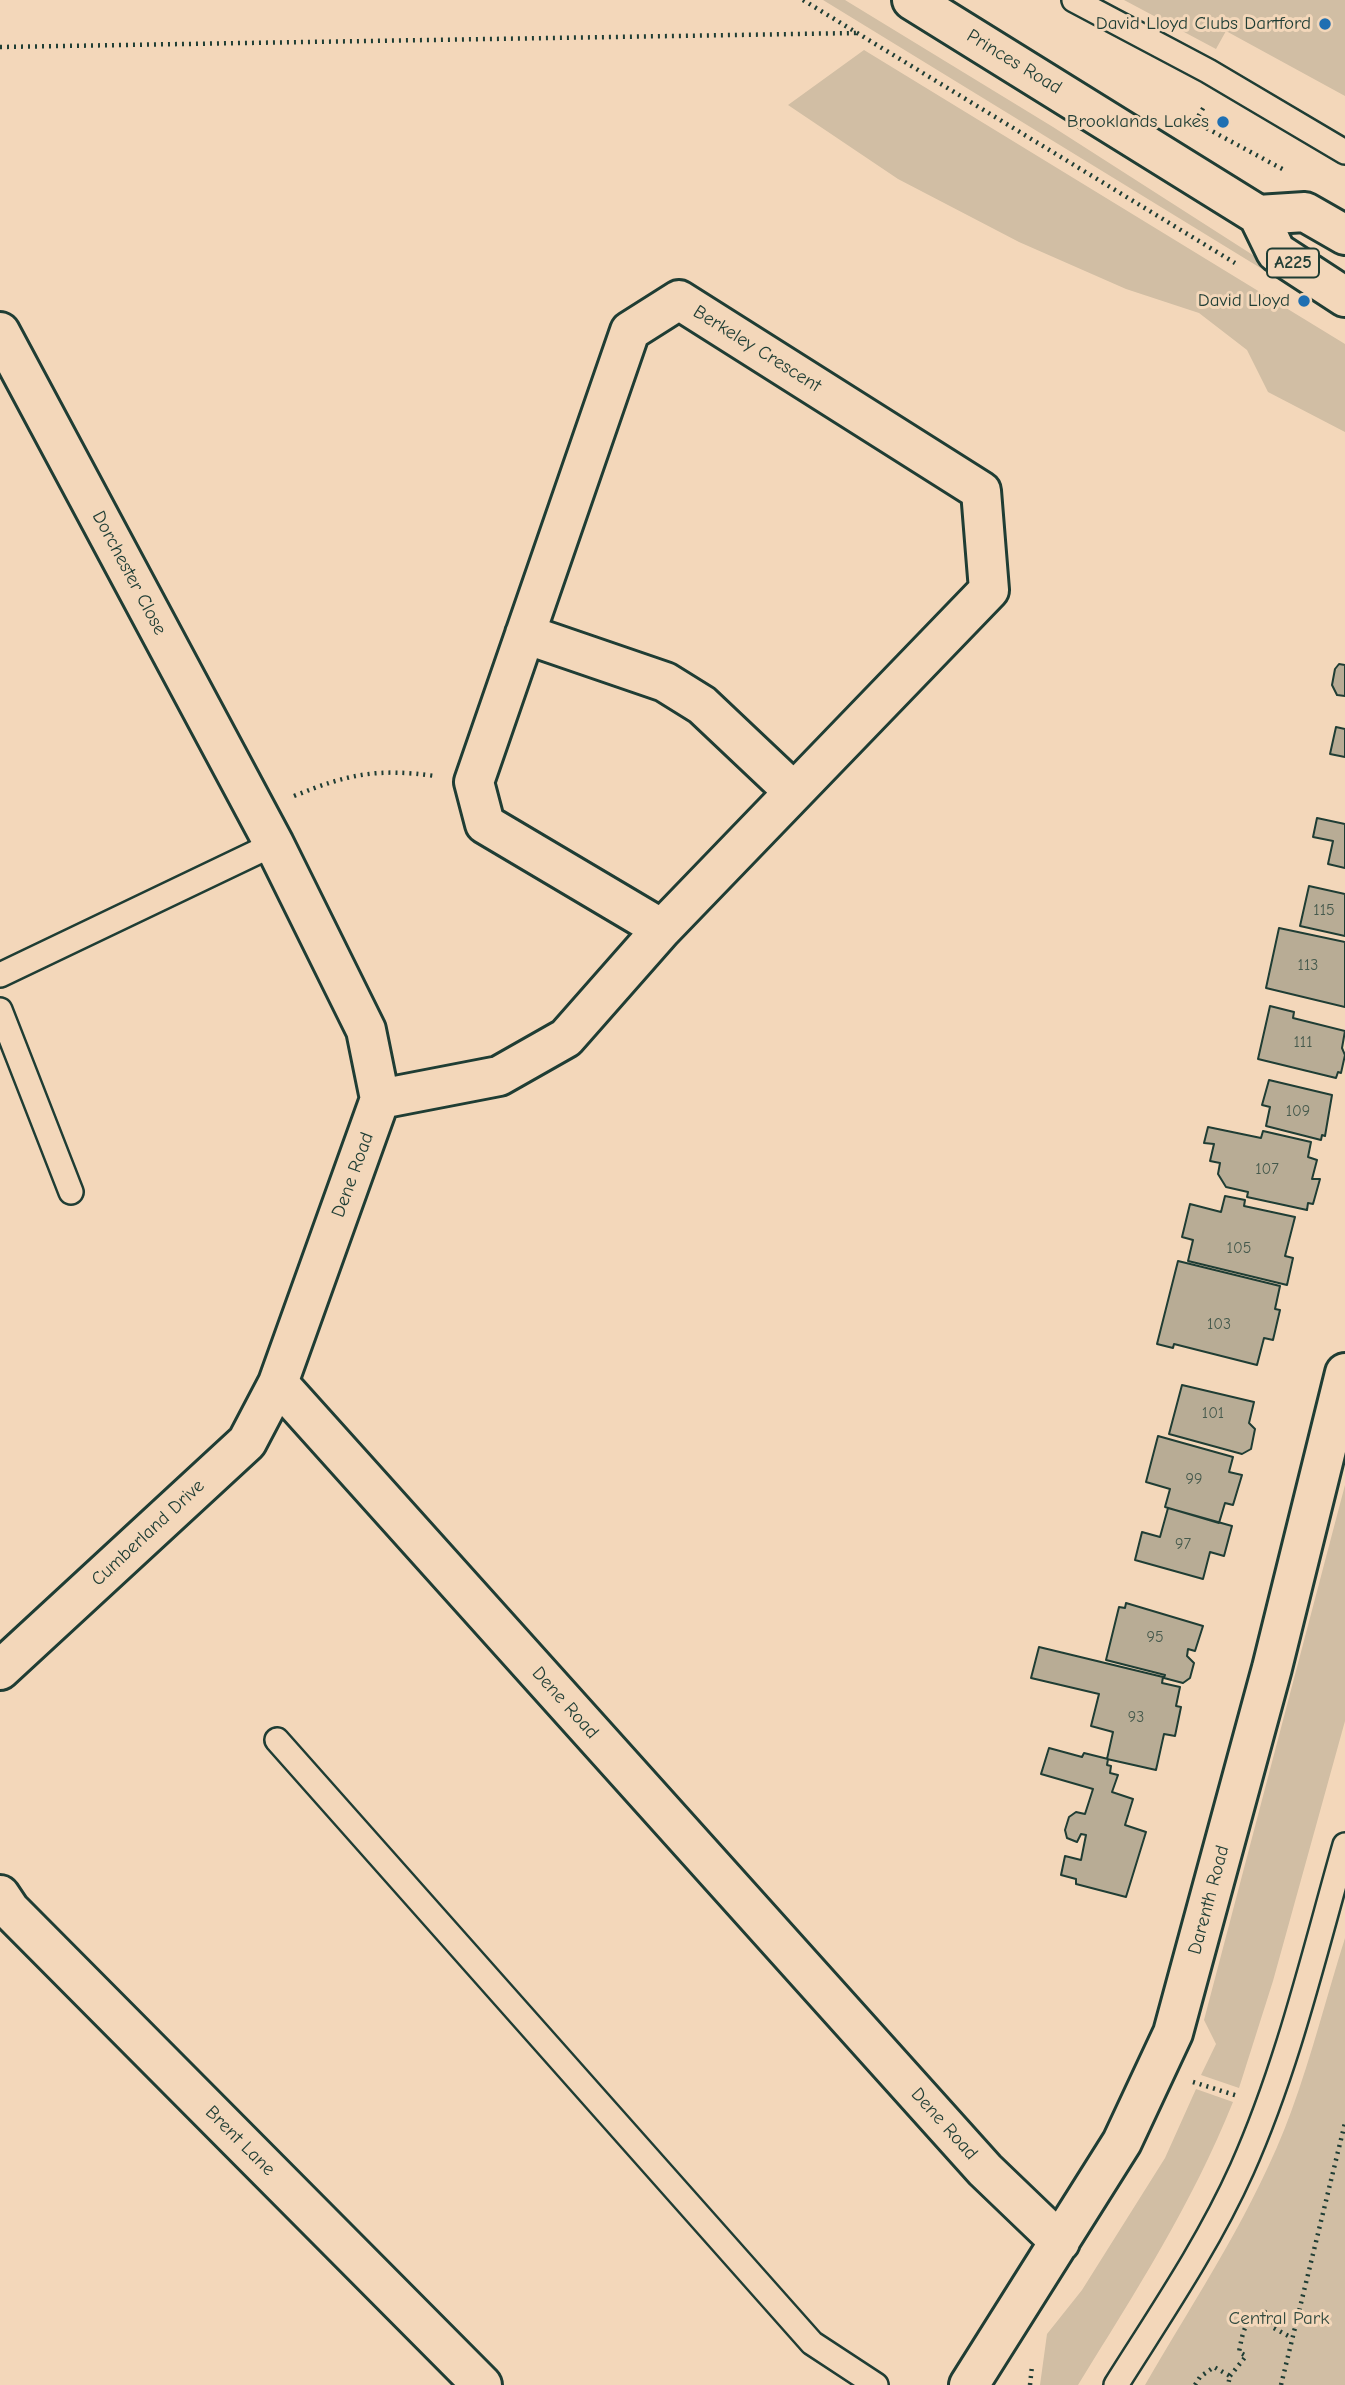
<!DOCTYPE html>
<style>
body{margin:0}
canvas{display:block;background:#f3d7ba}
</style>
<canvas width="1345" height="2385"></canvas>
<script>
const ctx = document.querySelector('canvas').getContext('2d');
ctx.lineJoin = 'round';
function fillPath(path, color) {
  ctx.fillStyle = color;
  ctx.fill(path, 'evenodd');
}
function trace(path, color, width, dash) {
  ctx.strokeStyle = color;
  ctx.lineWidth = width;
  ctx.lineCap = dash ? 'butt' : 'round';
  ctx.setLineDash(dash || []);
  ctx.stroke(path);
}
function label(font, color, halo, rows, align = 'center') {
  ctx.font = font + ' "Comic Neue",sans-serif';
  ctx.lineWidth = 6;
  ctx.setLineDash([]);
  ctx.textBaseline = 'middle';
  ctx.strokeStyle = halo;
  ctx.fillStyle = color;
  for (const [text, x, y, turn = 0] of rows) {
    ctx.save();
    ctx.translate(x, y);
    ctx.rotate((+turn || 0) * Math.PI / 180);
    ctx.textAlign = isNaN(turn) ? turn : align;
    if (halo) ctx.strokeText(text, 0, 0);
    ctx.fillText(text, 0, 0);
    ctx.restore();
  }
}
const green = new Path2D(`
 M823,0H845L1053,127L1270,266L1267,272Z
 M1124,0H1345V96L1226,31L1216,49Z
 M864,50L1345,344V432L1268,392L1247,350L1199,313L1126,289L1019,242L898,179L788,105Z
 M1345,1485V1721L1273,1981L1239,2088L1201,2075L1216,2044L1204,2020Z
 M1345,1938V2385H1145C1197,2295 1255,2210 1291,2112C1312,2055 1327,1995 1345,1938Z
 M1196,2089L1233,2102C1191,2206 1136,2291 1078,2385H1040L1047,2334L1082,2290L1165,2158Z`);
const building = new Path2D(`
 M1339,664L1345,665V696L1337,695L1332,685L1335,669Z
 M1336,727L1345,729V757L1330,754Z
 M1317,818L1345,824V868L1328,864L1333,841L1313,837Z
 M1309,886L1345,894V936L1300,926Z
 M1279,928L1345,942V1007L1266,988Z
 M1270,1006L1294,1012L1293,1018L1345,1031L1342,1048L1345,1055L1341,1073L1338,1072L1336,1078L1258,1059Z
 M1269,1080L1332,1095L1325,1136L1322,1135L1321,1140L1266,1126L1270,1107L1262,1105Z
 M1208,1127L1261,1138L1263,1131L1311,1142L1308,1157L1317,1160L1312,1179H1320L1313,1204L1308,1203L1307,1210L1247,1197L1248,1192L1226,1187L1218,1174L1220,1163L1210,1161L1214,1144L1204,1143Z
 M1225,1196L1245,1200L1244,1206L1295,1217L1285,1256L1293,1258L1287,1285L1188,1261L1193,1240L1182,1237L1190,1204L1221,1212Z
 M1178,1261L1280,1286L1275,1309L1280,1310L1273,1340L1264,1338L1257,1365L1174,1344L1173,1348L1157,1344Z
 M1182,1385L1254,1402L1249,1423L1255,1429L1251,1449L1242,1454L1169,1434Z
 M1158,1436L1233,1457L1229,1472L1242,1475L1233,1505L1225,1503L1219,1523L1165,1507L1170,1489L1146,1482Z
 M1168,1508L1232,1526L1224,1556L1210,1552L1203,1579L1135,1560L1142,1532L1160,1537Z
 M1126,1603L1203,1626L1195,1651L1188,1649L1187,1656L1194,1663L1190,1678L1183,1683L1164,1678L1165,1675L1106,1660L1119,1607L1125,1608Z
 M1039,1647L1163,1677L1162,1683L1180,1687L1176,1706L1181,1707L1175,1736L1164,1734L1156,1770L1107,1759L1113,1732L1091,1726L1099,1694L1031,1678Z
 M1049,1748L1082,1757L1084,1753L1108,1759L1107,1765L1111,1766L1110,1773L1118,1775L1112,1792L1133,1799L1125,1825L1146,1832L1126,1897L1076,1884V1879L1061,1875L1065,1856L1081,1860L1086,1835L1081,1834L1077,1842L1067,1838L1065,1830L1069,1817L1076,1812L1085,1814L1093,1789L1041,1774Z`);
const path = new Path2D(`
 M803,0L1235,263
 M0,47L857,33
 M1182,115L1286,171
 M1195,122L1205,105
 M294,796C348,774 377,768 435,776
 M1193,2082L1238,2096
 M1230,2376L1246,2356L1239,2352C1243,2332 1244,2318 1265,2312L1271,2317L1272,2327L1292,2338
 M1030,2385L1032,2366
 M1195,2385L1200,2377L1214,2367L1230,2376L1228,2385
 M1281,2385L1345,2123`);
const service = new Path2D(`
 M1074,0L1208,71L1345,152
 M0,975L274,844
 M0,1010L71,1192
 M277,1740L812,2343L876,2385
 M1116,2385C1160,2315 1208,2245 1242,2169C1288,2066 1314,1954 1345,1845`);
const minor = new Path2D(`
 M0,332L274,844L366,1030L380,1099
 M525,634L665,682L702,705L794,792
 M380,1099L499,1076L566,1038L662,929L989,590L981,491L679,300L630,331L474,782L485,824L662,929
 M380,1099L278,1383L985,2170L1060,2242
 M0,1670L247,1442L278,1383
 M0,1895L10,1910L482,2385
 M969,2385L1122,2142L1173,2033L1272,1668L1345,1373`);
const primary = new Path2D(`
 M912,0L1258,215L1276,252L1345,297
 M1258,215L1305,212L1345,235`);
const markers = [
 [1325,24,7,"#1f6fb2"],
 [1223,122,7,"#1f6fb2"],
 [1304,301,7,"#1f6fb2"]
];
const numberNames = [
 ["115",1324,910],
 ["113",1308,965],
 ["111",1303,1042],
 ["109",1298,1111],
 ["107",1267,1169],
 ["105",1239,1248],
 ["103",1219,1324],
 ["101",1213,1413],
 ["99",1194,1479],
 ["97",1183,1544],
 ["95",1155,1637],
 ["93",1136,1717]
];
const shields = [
 [1293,263,52]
];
const shieldNames = [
 ["A225",1293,263]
];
const poiNames = [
 ["David Lloyd Clubs Dartford",1311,24],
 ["Brooklands Lakes",1209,122],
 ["David Lloyd",1290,301]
];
const streetNames = [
 ["Princes Road",1014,62,31],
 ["Berkeley Crescent",757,349,32],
 ["Dorchester Close",129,573,62],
 ["Dene Road",353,1175,-70],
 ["Cumberland Drive",148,1533,-43],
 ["Dene Road",565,1703,48],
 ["Darenth Road",1209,1900,-75],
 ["Dene Road",944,2124,48],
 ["Brent Lane",240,2141,45]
];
const parkNames = [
 ["Central Park",1279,2319]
];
fillPath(green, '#d1bea4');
fillPath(building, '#b8ac95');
trace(building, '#1f3d34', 2);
trace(service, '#1f3d34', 28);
trace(minor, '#1f3d34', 44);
trace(primary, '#1f3d34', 44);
trace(path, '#1f3d34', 4.5, [2, 5]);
trace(service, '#f3d7ba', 23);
trace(minor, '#f3d7ba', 38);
trace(primary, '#f3d7ba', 38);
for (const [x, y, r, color] of markers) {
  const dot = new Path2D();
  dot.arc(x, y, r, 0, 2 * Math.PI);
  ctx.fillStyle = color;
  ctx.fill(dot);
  trace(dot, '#f3d7ba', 2.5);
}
label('16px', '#45594c', null, numberNames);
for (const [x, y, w] of shields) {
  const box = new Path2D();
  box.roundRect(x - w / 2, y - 14.5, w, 29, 5);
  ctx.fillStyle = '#f3d7ba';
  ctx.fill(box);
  trace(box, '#1f3d34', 2);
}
label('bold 18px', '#1f3d34', null, shieldNames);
label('19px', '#1f3d34', '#f3d7ba', poiNames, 'right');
label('19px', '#1f3d34', '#f3d7ba', streetNames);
label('19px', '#314a3f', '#f3d7ba', parkNames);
</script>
